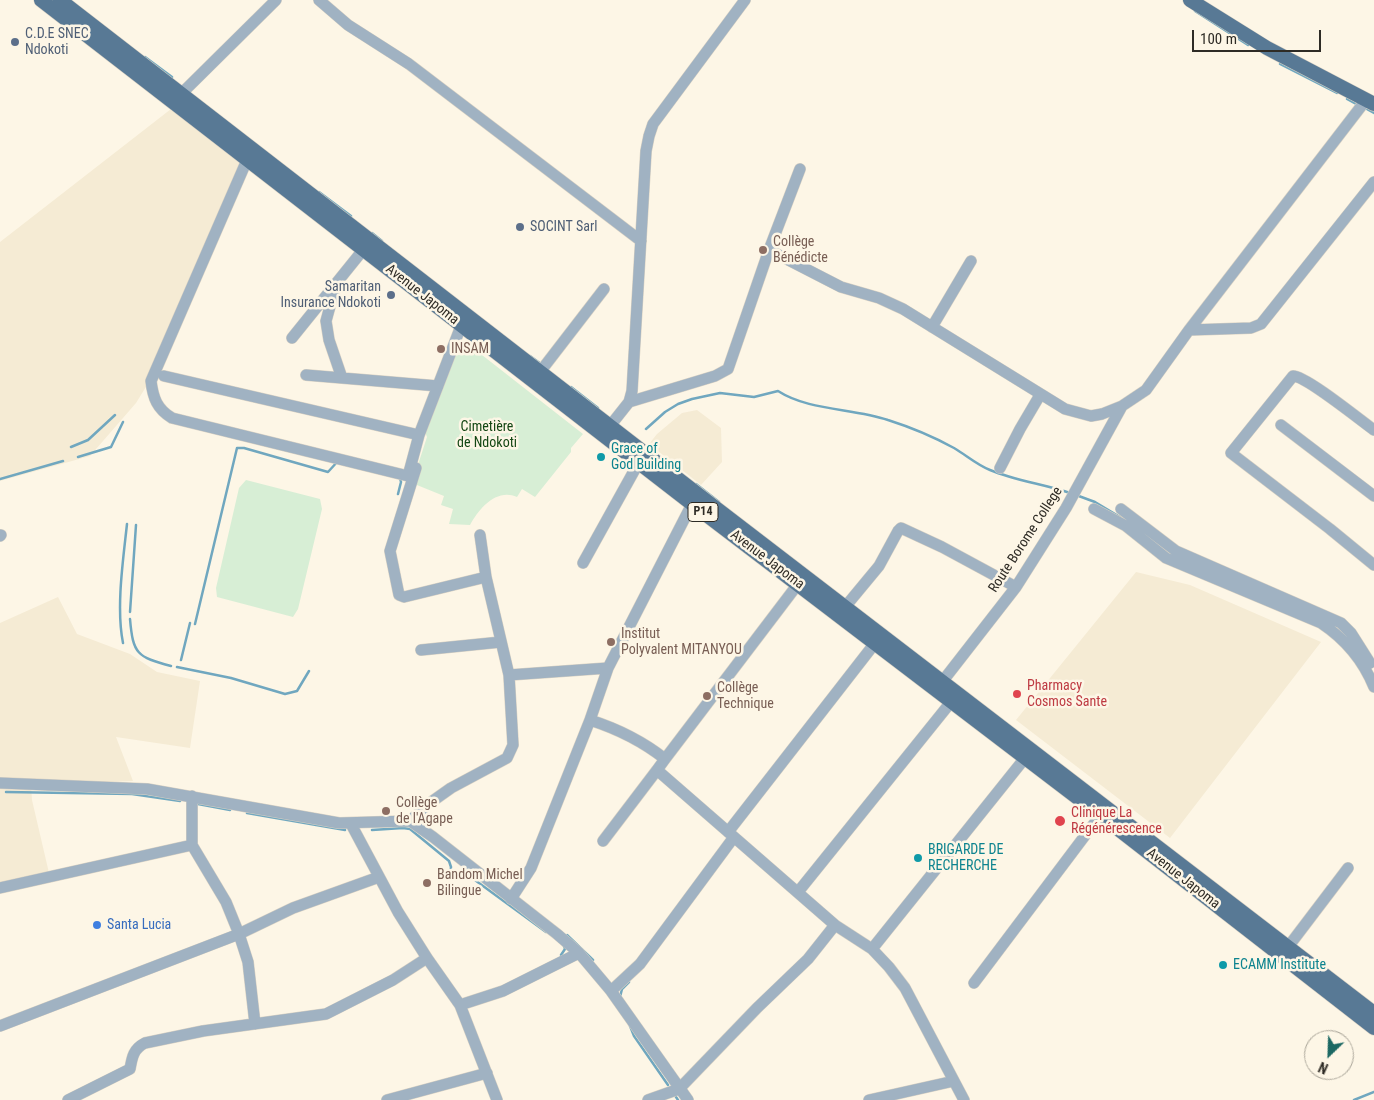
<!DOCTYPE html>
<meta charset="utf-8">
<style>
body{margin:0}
#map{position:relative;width:1374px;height:1100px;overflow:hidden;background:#fdf6e6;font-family:"Roboto Condensed",sans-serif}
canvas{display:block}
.north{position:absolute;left:1304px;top:1030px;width:50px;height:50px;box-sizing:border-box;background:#fdf6e6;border:1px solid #aaa599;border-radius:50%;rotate:204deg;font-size:14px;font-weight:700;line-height:20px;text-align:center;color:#2e2b25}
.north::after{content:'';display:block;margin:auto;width:18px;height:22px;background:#1c6863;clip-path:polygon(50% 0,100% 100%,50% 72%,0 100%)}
.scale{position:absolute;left:1192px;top:30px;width:129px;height:22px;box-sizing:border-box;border:2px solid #2e2b25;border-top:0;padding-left:6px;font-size:15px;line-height:18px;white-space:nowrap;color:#2e2b25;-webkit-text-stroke:4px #fdf6e6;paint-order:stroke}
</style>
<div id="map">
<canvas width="1374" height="1100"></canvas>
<div class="north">N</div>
<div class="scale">100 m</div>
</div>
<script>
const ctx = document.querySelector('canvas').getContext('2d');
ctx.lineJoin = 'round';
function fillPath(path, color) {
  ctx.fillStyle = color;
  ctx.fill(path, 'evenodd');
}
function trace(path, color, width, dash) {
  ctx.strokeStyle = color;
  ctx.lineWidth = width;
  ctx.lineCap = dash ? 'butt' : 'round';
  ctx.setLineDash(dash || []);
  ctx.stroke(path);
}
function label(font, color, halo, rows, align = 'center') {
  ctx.font = font + ' "Roboto Condensed",sans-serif';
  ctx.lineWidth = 5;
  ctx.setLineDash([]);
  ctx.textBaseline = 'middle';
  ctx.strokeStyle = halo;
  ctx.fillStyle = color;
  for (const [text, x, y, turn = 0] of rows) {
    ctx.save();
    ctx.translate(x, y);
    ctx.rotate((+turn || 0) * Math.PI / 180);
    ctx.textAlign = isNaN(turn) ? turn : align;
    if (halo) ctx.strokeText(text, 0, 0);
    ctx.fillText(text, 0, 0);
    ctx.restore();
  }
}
const built = new Path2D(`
 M171,109L246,164L152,377L136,403L90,456L0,481V242Z
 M697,410L721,428L722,462L701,485L649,444L657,434L682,413Z
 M1136,572L1190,585L1321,642L1170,838L1016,720Z
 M58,597L77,634L130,654L157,672L200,681L190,748L116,737L133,781L31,785L32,800L49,873L0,884V623Z`);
const green = new Path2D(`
 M459,337L583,434L571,448V452L535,497L522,489L517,497C496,488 479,509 470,525L449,524L453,509L441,505L444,496L412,483L427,437L424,429Z
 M246,480L320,499L322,509L298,609L293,617L217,597L216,588L239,488Z`);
const stream = new Path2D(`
 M1195,11L1248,45
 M145,57L172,77
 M1280,64L1337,93
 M1347,99L1358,105
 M1365,108L1374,113
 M319,192L351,216
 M372,233L382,241
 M530,356L541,364
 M571,387L598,408
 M646,429L665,412L678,404L692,399L720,393L754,397L778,391C809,411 853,408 888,420C910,427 934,437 954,448C966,455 977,465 990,470C1016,481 1044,484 1070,493
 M71,447L88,440L115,415
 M78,457L111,447L123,422
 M0,479L63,461
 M696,484L719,502
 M398,494L401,482L400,478
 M1076,495L1095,502L1120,517
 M130,612L136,525
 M130,619C133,654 137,657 171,666
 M195,624L237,448H244L328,472L338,461
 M123,643C116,608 123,561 127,524
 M181,660L190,623
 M177,667L231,678L285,694L297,691L309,671
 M6,792L132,794L180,801
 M198,804L230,810
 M247,813L345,830
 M424,826L423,820L426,816
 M372,830L403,828L410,829L449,861L451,867L450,874
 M455,878L458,879L463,875H468L546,932
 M567,935L593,960
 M561,955L565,949L564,946
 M620,997L622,989L629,982
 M630,1026L634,1036L668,1085
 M674,1094L678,1100
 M1354,1100L1374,1092`);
const minor = new Path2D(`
 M319,0L348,25L409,64L641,241
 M176,99L276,0
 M252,154L247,160L151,381C153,398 157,409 172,418L408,476L419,435L461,326
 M769,250L841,287L879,298L903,309L1065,409L1091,416L1102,414L1122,406L1146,390L1189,330L1366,100
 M335,288L326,321L329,340L342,378
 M932,327L971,261
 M1189,330L1251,328L1261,324L1374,182
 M292,338L363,250
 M540,372L604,289
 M306,375L438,386
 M164,376L419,435
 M629,402L715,376L728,369L769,250L800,169
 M1281,425L1374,496
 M1374,430C1360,420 1306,376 1293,376L1231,453L1330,529L1374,565
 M606,431L629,402L632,391L646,151L649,136L653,124L745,0
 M416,468L390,551L399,595L404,597L486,577
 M1000,468L1020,429L1040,395
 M1094,509L1126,526L1166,558L1321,623C1345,639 1363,660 1374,687
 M1121,509L1176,551L1341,623L1351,633L1370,663
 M0,536L1,535
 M583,563L639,462
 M845,607L879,566L898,531L901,528L942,547L1016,587
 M421,650L501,642
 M509,675L608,668
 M942,682L1016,587L1066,508L1122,406
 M590,720C618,729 641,740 665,759L657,770L835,925L872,949L889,967L905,988L964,1100
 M665,759L798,584
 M0,783L147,789L339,823L410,821L433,837L557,934L579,953L611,991L688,1100
 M192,796V845L226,902L239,934L248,962L255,1024
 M410,821L427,805L451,788L507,758L513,745L509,675L486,577L480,535
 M351,824L398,912L427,958L460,1005L497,1100
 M728,832L879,638
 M603,841L657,770
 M0,888L192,845
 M798,892L951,702
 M511,899L531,868L590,720L608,668L692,504
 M1288,947L1348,868
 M872,949L1025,758
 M974,983L1105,809
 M611,991L640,964L734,837
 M460,1005L503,991L579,953
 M0,1026L239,934L293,908L379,877
 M68,1100L130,1069C132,1058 133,1049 145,1043L203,1031L326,1014L393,980L427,958
 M387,1100L487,1073
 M648,1100L679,1089L757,1008L808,959L835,925
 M869,1100L954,1081`);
const major = new Path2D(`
 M41,0L692,504L1100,815L1374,1028
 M60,0L699,495L1374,1013
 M1190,0L1267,48L1374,104`);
const markers = [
 [15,42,5,"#5c6f8a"],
 [520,227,5,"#5c6f8a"],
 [763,250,5,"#8d6e63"],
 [391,295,5,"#5c6f8a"],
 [441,349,5,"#8d6e63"],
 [601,457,5,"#0f9aa8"],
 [611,642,5,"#8d6e63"],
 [1017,694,5,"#e0444e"],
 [707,696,5,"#8d6e63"],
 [386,811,5,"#8d6e63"],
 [1060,821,6,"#e0444e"],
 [918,858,5,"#0f9aa8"],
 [427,883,5,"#8d6e63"],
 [97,925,5,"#3f7fe0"],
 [1223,965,5,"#0f9aa8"]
];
const shields = [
 [703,512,30]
];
const shieldNames = [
 ["P14",703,512]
];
const serviceNames = [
 ["C.D.E SNEC",25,34],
 ["Ndokoti",25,50],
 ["SOCINT Sarl",530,227],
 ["Samaritan",381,287,"right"],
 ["Insurance Ndokoti",381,303,"right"]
];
const educationNames = [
 ["Collège",773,242],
 ["Bénédicte",773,258],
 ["INSAM",451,349],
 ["Institut",621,634],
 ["Polyvalent MITANYOU",621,650],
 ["Collège",717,688],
 ["Technique",717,704],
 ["Collège",396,803],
 ["de l'Agape",396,819],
 ["Bandom Michel",437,875],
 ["Bilingue",437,891]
];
const streetNames = [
 ["Avenue Japoma",422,295,38],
 ["Route Borome College",1026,540,-57],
 ["Avenue Japoma",767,560,37],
 ["Avenue Japoma",1183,879,38]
];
const parkNames = [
 ["Cimetière",487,427],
 ["de Ndokoti",487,443]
];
const cultureNames = [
 ["Grace of",611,449],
 ["God Building",611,465],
 ["BRIGARDE DE",928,850],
 ["RECHERCHE",928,866],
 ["ECAMM Institute",1233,965]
];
const healthNames = [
 ["Pharmacy",1027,686],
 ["Cosmos Sante",1027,702],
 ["Clinique La",1071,813],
 ["Régénérescence",1071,829]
];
const shopNames = [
 ["Santa Lucia",107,925]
];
fillPath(built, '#f5ebd4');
fillPath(green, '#d7eed5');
trace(stream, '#70a7bf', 2.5);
trace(minor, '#d8d1c3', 12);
trace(major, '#d8d1c3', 15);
trace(minor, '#a0b2c2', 11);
trace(major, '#587995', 14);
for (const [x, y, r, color] of markers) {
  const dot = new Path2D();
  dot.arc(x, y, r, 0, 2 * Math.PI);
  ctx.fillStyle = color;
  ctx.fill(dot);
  trace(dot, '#fdf6e6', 2);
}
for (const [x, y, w] of shields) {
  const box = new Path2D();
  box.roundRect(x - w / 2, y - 9.5, w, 19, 4);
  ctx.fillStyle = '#fdf6e6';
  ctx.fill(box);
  trace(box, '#2e2b25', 1);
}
label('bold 12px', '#2e2b25', null, shieldNames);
label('14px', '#4e5e75', '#fdf6e6', serviceNames, 'left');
label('14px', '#785e54', '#fdf6e6', educationNames, 'left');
label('14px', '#2e2b25', '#fdf6e6', streetNames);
label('14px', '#144714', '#fdf6e6', parkNames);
label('14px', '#0d838f', '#fdf6e6', cultureNames, 'left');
label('14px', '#be3a42', '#fdf6e6', healthNames, 'left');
label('14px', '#366cbe', '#fdf6e6', shopNames, 'left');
</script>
